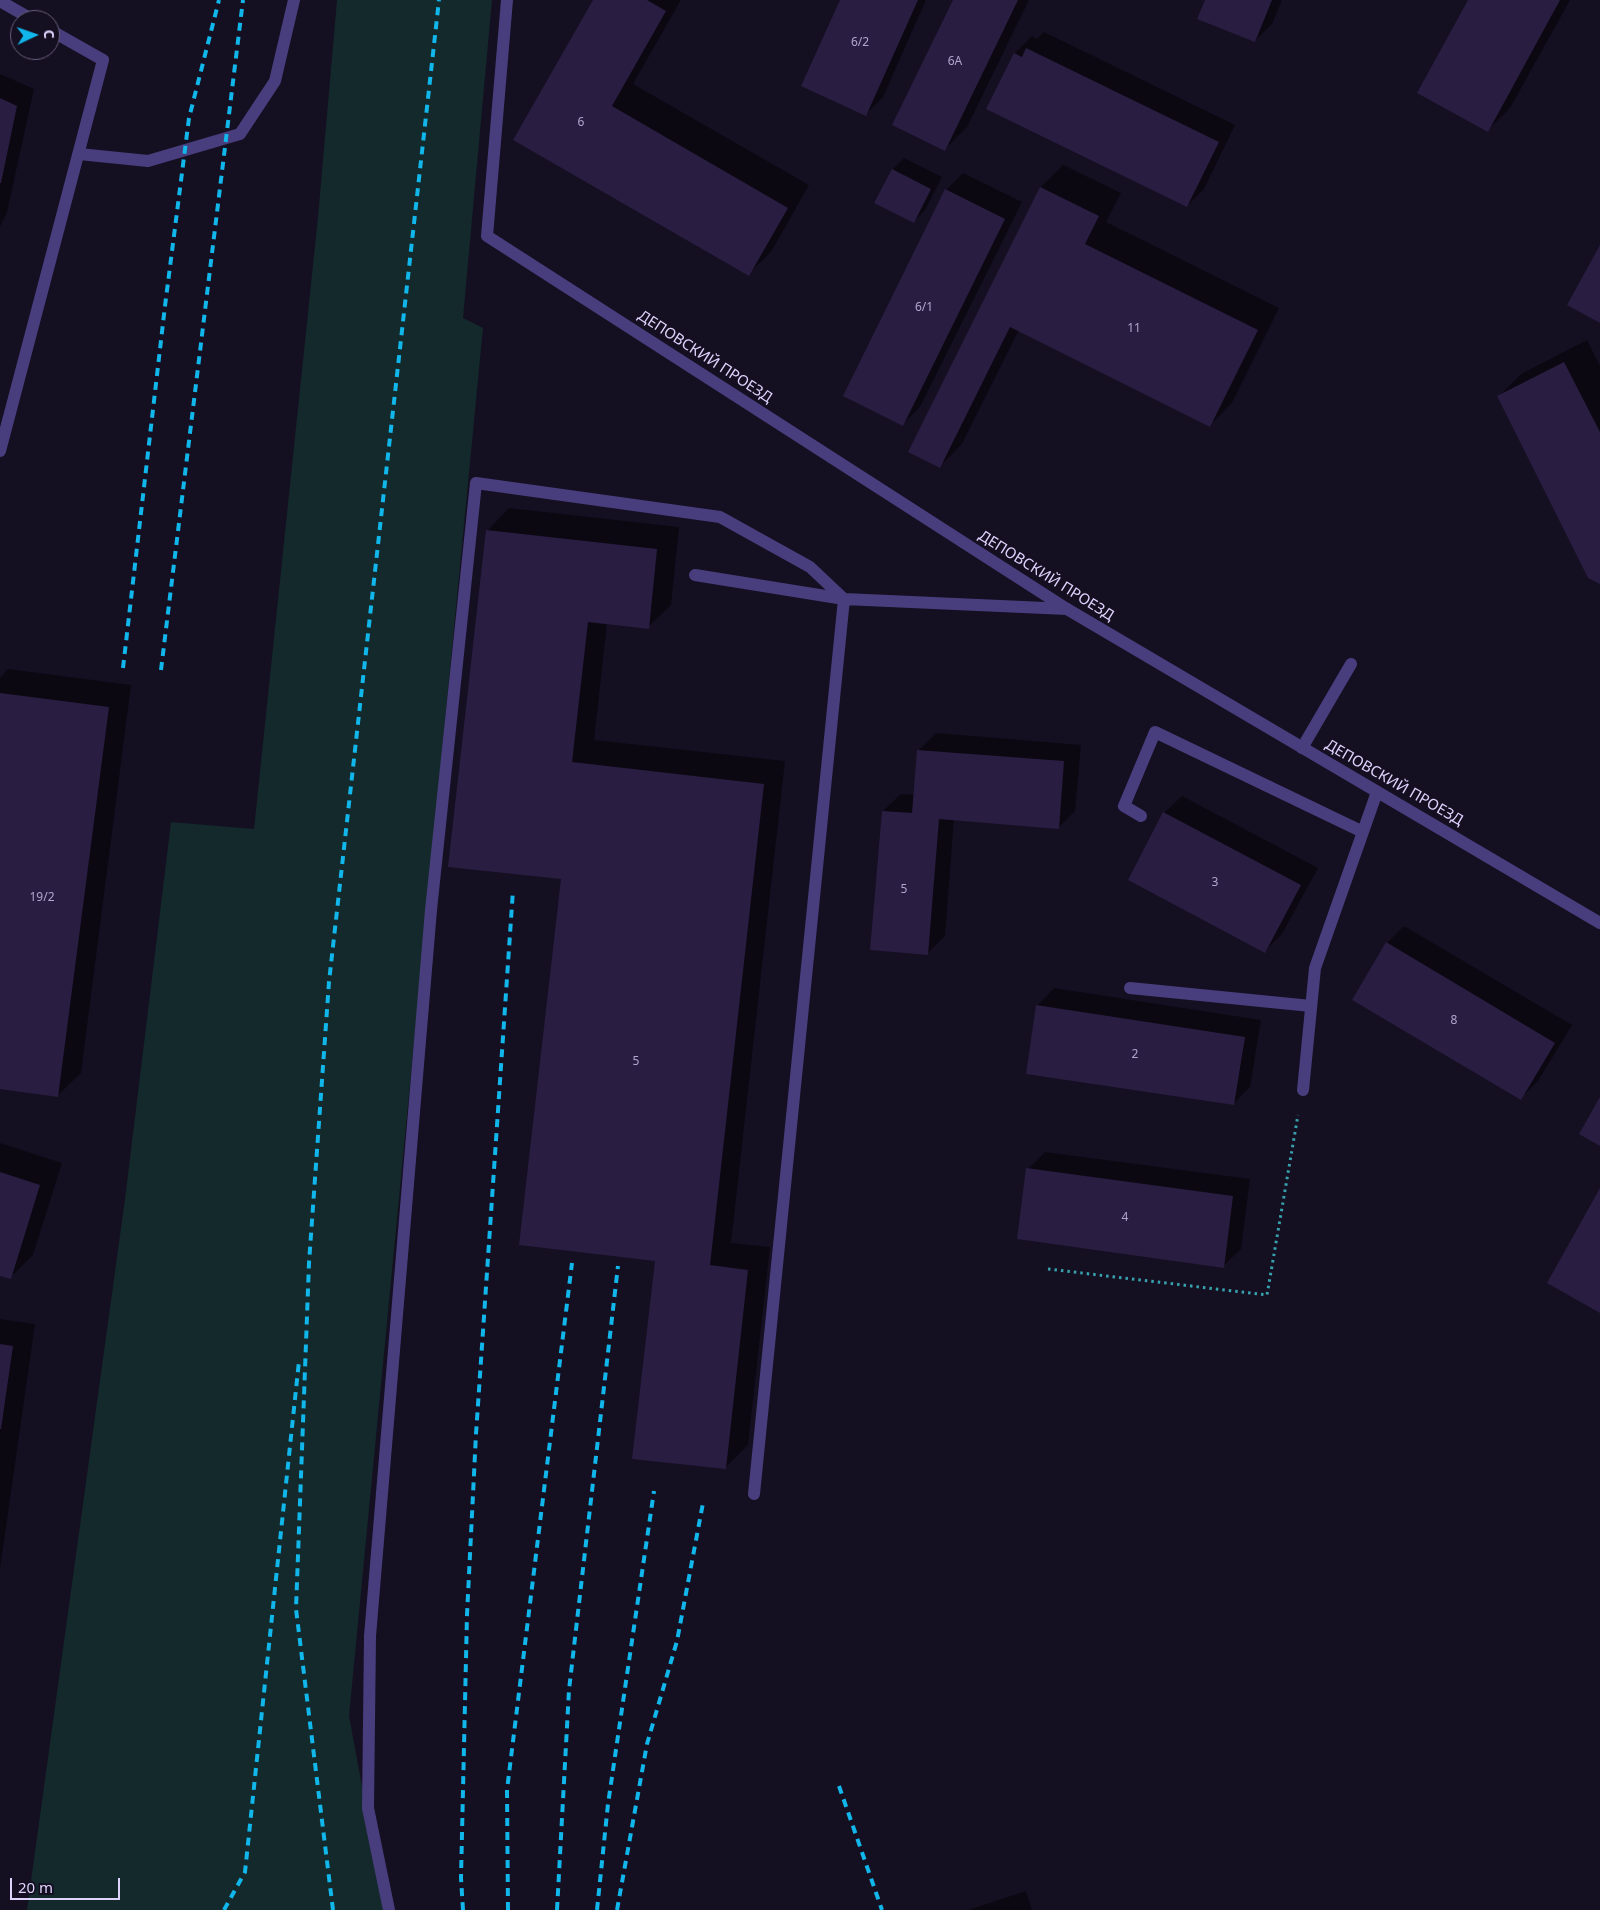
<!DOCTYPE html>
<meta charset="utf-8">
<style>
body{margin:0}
#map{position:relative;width:1600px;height:1910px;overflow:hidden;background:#150f22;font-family:"Noto Sans",sans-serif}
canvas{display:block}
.north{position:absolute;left:10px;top:10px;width:50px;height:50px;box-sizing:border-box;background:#150f22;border:1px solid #655d79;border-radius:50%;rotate:87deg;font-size:14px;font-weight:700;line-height:20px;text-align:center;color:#ded3fc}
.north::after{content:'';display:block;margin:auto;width:18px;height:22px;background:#11b6ea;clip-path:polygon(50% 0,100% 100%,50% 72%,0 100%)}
.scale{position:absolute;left:10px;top:1878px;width:110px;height:22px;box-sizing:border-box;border:2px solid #ded3fc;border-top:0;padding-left:6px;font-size:15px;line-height:18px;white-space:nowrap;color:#ded3fc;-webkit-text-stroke:4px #150f22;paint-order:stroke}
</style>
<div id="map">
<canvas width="1600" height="1910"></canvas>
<div class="north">С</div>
<div class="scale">20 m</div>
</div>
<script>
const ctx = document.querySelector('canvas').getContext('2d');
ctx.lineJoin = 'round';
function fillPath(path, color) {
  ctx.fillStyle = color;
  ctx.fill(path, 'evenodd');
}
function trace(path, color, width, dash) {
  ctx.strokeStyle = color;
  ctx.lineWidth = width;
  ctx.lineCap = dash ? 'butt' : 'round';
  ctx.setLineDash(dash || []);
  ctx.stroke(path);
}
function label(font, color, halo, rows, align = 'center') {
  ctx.font = font + ' "Noto Sans",sans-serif';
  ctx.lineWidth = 5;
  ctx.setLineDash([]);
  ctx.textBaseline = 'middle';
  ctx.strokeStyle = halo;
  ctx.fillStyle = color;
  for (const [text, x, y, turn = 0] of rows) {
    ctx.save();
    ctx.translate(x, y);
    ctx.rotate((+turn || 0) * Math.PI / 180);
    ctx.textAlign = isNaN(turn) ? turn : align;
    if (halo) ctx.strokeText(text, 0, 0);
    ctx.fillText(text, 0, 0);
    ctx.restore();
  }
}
const green = new Path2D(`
 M337,0H492L463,318L483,328L349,1716L385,1910H27L125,1199L171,822L254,829L318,217Z`);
const shadow = new Path2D(`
 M595,0H681L633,84L809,185L771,252L748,274L514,139Z
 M842,0H926L883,97L866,114Z
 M954,0H1029L967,127L945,149Z
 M1206,0H1282L1272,24L1255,41Z
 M1469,0H1570L1510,108L1488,130Z
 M1044,32L1235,125L1204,189L1187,206L1015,53L1032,36L1037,39Z
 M0,74L34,89L7,212L0,227Z
 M904,158L942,177L925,210L914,221L876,202L893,169Z
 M1063,165L1121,193L1106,222L1279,308L1232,403L1209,426L1019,330L962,444L940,466L909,451L1041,187Z
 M963,173L1022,202L920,407L903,424L946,190Z
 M1587,340L1600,366V582L1498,397L1521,374Z
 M509,508L679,527L671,605L648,627L607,623L594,740L785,761L731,1243L770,1247L748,1445L725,1468L656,1260L562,878L487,531Z
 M8,669L131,685L81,1073L58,1095L0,1088V678Z
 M936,733L1081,745L1075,811L1058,828L954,819L945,936L928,953L883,811L901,794L915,795L919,750Z
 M1182,796L1318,868L1282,934L1265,951L1164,813Z
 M1404,926L1572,1025L1538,1081L1521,1098L1387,943Z
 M1054,988L1261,1020L1250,1087L1233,1104L1037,1006Z
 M0,1143L62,1163L33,1255L10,1278L0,1274Z
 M1045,1152L1250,1179L1241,1249L1223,1266L1028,1169Z
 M0,1319L35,1324L0,1569Z
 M1026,1891L1032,1910H968Z`);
const building = new Path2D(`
 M593,0H647L666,11L612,106L788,208L749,276L513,140Z
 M840,0H918L866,116L801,86Z
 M953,0H1018L945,151L892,125Z
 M1205,0H1272L1255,42L1197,19Z
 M1468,0H1560L1488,132L1417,93Z
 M1026,48L1219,142L1187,207L986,109L1014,53L1022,57Z
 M0,98L17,106L1,183H0Z
 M892,169L931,189L914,223L874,203Z
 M1040,187L1099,216L1085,244L1258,330L1210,427L1010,327L940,468L908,452Z
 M945,189L1005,219L903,426L843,396Z
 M1600,245V323L1567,305Z
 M1564,362L1600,432V584L1588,578L1497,396Z
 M486,530L657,549L649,629L588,622L572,762L764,784L710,1265L748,1270L726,1469L632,1459L655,1261L519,1245L561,879L448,867Z
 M0,693L109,707L58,1097L0,1089Z
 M917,750L1064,761L1059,829L939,819L928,955L870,950L882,811L912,813Z
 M1163,812L1301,885L1265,953L1128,880Z
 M1386,942L1555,1043L1521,1100L1352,1000Z
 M1036,1005L1245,1037L1234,1105L1026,1074Z
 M1600,1097V1146L1579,1134Z
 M1026,1168L1233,1196L1224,1268L1017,1239Z
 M0,1172L40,1185L11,1279L0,1276Z
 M1600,1188V1313L1547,1283Z
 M0,1344L13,1346L1,1429H0Z`);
const path = new Path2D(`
 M1048,1269L1267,1295L1298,1115`);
const lane = new Path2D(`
 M0,1L33,20
 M79,154L148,161L240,134L275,81L294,0
 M0,451L103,60L50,30
 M695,575L844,599L1067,609
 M1302,748L1351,664
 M1141,816L1124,806L1155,732L1363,832
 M1130,988L1311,1006
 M1303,1090L1315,968L1377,792
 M389,1910L368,1808L370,1636L431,910L476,483L720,517L810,567L844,599L754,1494`);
const street = new Path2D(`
 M507,0L487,236L1067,609L1600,923`);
const rail = new Path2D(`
 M123,668L165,306L189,118L219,0
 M161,670L243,0
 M839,1786L882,1910
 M224,1910L245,1872L299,1361
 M333,1910L296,1609L309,1263L329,982L439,0
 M463,1910L461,1878L467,1615L476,1434L513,890
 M508,1910L507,1790L572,1263
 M557,1910L569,1690L618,1266
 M597,1910L608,1804L654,1491
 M617,1910L647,1744L677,1641L703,1503`);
const numberNames = [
 ["6/2",860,43],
 ["6А",955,62],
 ["6",581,123],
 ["6/1",924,308],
 ["11",1134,329],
 ["3",1215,883],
 ["5",904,890],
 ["19/2",42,898],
 ["8",1454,1021],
 ["2",1135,1055],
 ["5",636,1062],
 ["4",1125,1218]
];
const streetNames = [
 ["ДЕПОВСКИЙ ПРОЕЗД",705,357,33],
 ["ДЕПОВСКИЙ ПРОЕЗД",1046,576,32],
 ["ДЕПОВСКИЙ ПРОЕЗД",1394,783,30]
];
fillPath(green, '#13292b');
fillPath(shadow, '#0007');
fillPath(building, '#291d41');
trace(path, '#37a2ac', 3, [2.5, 4]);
trace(lane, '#493e7d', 12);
trace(street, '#493e7d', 12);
trace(rail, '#11b6ea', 4, [8, 6]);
label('12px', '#b1a6cd', null, numberNames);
label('15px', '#ded3fc', '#150f22', streetNames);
</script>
